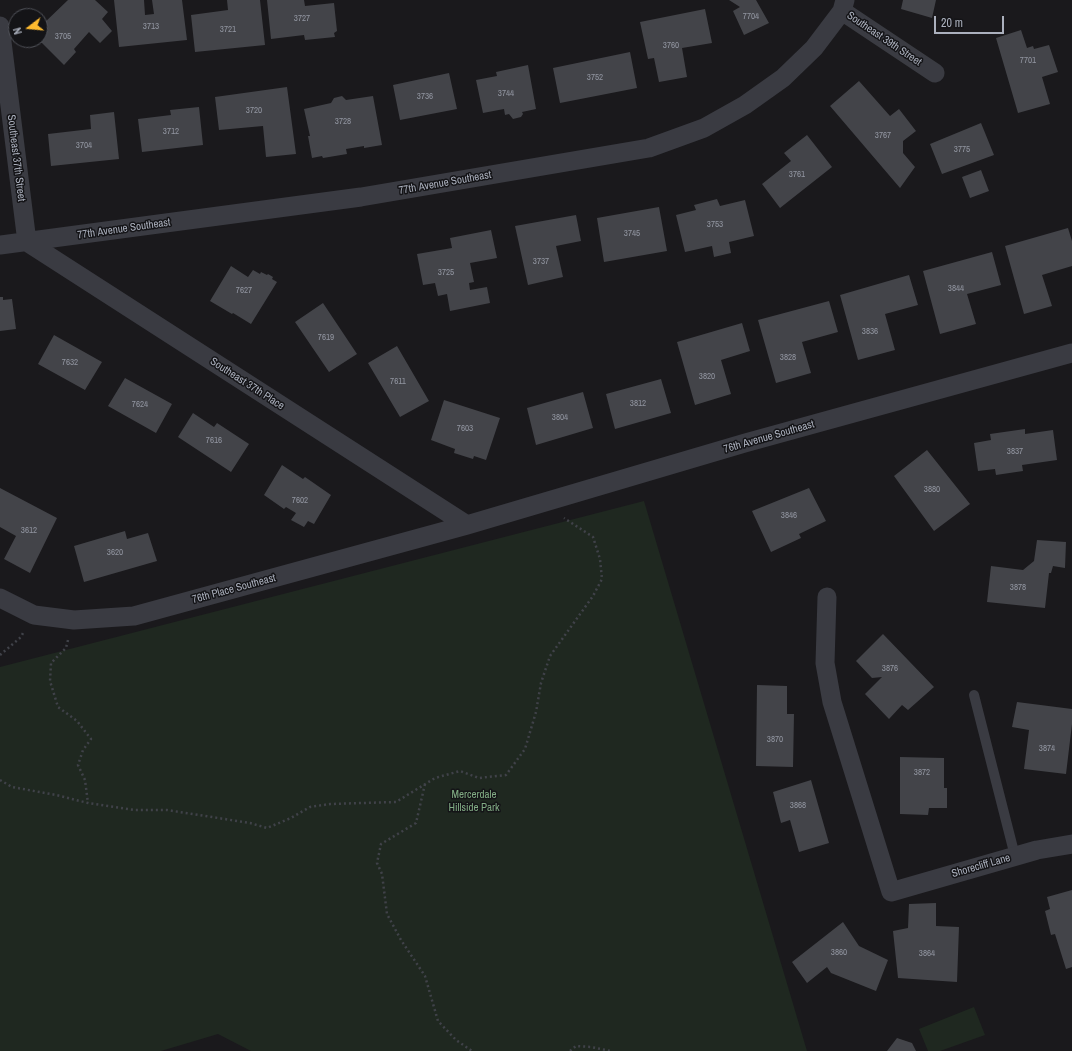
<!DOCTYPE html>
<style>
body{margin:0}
#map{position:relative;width:1072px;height:1051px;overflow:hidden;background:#1a191c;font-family:"Archivo Narrow",sans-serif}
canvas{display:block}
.north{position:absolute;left:8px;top:8px;width:40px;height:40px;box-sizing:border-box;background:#141417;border:1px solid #505259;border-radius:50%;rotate:254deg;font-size:11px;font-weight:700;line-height:16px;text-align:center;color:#abb0bd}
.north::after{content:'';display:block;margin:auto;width:14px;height:18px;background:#ffbb2f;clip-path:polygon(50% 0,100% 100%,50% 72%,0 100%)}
.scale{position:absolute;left:934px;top:16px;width:70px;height:18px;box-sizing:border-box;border:2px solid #abb0bd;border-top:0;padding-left:5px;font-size:12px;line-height:14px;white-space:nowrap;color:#abb0bd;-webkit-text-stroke:3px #141417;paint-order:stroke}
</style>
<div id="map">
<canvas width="1072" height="1051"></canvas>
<div class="north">N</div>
<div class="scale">20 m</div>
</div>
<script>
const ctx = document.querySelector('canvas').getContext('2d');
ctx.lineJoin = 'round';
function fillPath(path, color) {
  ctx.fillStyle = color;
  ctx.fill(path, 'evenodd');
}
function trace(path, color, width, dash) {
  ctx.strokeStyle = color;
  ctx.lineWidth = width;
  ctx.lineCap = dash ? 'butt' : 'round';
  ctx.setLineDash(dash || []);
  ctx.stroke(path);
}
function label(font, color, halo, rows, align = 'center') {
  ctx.font = font + ' "Archivo Narrow",sans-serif';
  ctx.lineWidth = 3;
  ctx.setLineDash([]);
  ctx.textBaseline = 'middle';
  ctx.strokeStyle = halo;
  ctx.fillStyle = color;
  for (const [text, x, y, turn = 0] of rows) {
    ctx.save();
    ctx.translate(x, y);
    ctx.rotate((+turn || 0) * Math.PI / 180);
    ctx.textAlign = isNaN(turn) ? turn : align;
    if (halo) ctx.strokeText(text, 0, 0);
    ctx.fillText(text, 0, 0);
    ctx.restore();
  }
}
const green = new Path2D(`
 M644,501L807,1051H251L218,1034L161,1051H0V667Z
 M974,1007L985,1035L940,1051H928L919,1029Z`);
const building = new Path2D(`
 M68,0H95L108,12L102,19L112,31L100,43L89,32L74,49L76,52L64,65L40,41L42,25Z
 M114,0H144L145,15L154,14L152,0H182L187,40L119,47Z
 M227,0H260L265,45L195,52L191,15L228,10Z
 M267,0H304L305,6L334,3L337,31L334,33L335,37L305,40L304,35L271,39Z
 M729,0H756L769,23L744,35L733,11L740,7Z
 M903,0H936L932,18L901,9Z
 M705,9L712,43L682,48L687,77L659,82L654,58L648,59L640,22Z
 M1021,30L1027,48L1033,46L1034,49L1049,45L1058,72L1042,77L1050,104L1018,113L996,38Z
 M630,52L637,88L560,103L553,68Z
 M528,65L536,109L522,112L523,114L521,117L513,119L509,114L505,115L504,109L483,113L476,80L497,76L496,72Z
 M449,73L457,109L400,120L393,85Z
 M859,81L890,116L899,109L916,131L903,141V153L915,167L900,188L830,106Z
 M287,87L296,154L266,157L263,126L219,130L215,97Z
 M342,96L346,100L373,96L382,145L364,148V146L346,149L347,154L323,158L322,156L312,158L308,136H310L304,109L331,103L334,98Z
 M199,107L203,145L142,152L138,119L171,115L170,110Z
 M114,112L119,159L51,166L48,134L91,129L90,115Z
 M981,123L994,155L942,174L930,144Z
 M807,135L832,167L780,208L762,184L791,161L784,153Z
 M981,170L989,191L970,198L962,177Z
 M717,199L720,206L745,200L754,236L729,242L731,253L714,257L712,246L685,252L676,215L696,210L694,205Z
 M659,207L667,251L604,262L597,218Z
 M576,215L581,241L556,246L563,277L528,285L515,226Z
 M1068,228L1072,241V266L1042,275L1052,306L1024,314L1005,246Z
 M491,230L497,258L470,263L474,282L469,283L470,290L487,287L490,303L450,311L447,294L438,296L435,283L423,285L417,254L452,248L450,238Z
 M992,252L1001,285L967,294L976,324L940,334L923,271Z
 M231,266L248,277L253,270L260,274L261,272L267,275L268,274L273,277L272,279L277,282L251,324L233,313L232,314L210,301Z
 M909,275L918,305L885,314L895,350L858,360L840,295Z
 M0,297H3V300L12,299L16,329L0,331Z
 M829,301L838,332L802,342L811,373L776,383L758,320Z
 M323,303L357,354L329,372L295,322Z
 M742,323L750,351L721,360L731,394L695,405L677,342Z
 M54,335L102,362L85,390L38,364Z
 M397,346L429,401L400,417L368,363Z
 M125,378L172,404L156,433L108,406Z
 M661,379L671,413L615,429L606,394Z
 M583,392L593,428L536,445L527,408Z
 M444,400L500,418L486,460L474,456L473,459L454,453L455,449L431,440Z
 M193,413L214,427L217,423L249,444L231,472L178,437Z
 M1025,429V434L1053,430L1057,460L1022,465L1023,471L996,475L995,469L978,471L974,443L991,440L990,434Z
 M927,450L970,504L934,531L894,476Z
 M282,465L303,479L305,477L331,495L314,524L308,521L304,527L291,520L296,513L286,507L284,509L264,495Z
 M0,488L57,518L30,573L4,559L16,536L0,527Z
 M809,488L826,521L799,534L801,538L771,552L752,511Z
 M125,531L127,539L148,533L157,561L84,582L74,546Z
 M1037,540L1066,542L1065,568L1053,566L1051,573H1049L1045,608L987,602L991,566L1023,570L1034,561Z
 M883,634L934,687L908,710L902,705L889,719L865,694L882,677L872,678L856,661Z
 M757,685L787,686V714H794L793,767L756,766Z
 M1017,702L1072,709V724L1066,774L1024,769L1029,730L1012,727Z
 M900,757L944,758V788H947V808H929L928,815L900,814Z
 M811,780L829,843L799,852L790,820L781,823L773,792Z
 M1072,890V967L1066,969L1055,934L1051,935L1045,911L1050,909L1047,897Z
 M936,903V926L959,927L957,982L898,978L893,931L908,928L909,904Z
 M843,922L859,946L888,960L876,991L831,973L827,967L807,983L792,962Z
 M897,1038L912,1043L916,1051H887Z`);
const path = new Path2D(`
 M68,640L66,648L51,663L50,681L58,707L77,721L91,739L83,750L78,765L85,780L88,803
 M0,655L21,637L23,633
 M0,780L12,787L56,795L88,803L134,810H167L250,823L267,828L291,818L310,807L330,804L396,802L435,778L460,771L479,778L506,775L525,749L536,712L541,683L550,656L593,596L602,579L600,559L593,537L564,518
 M425,784L416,823L381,844L377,863L382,874L387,914L401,940L425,976L438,1021L456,1040L472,1051
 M570,1051L576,1046L591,1047L611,1051`);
const lane = new Path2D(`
 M974,695L1015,856`);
const street = new Path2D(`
 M845,0L842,11L935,73
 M0,26L27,242L467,525
 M0,245L361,197L649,148L704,128L745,105L783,78L814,48L842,11
 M827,597L825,663L832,702L891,892L1037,850L1072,844
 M0,598L34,615L74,620L134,616L467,525L745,443L1072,353`);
const numberNames = [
 ["7704",751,17],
 ["3727",302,19],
 ["3713",151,27],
 ["3721",228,30],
 ["3705",63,37],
 ["3760",671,46],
 ["7701",1028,61],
 ["3752",595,78],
 ["3744",506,94],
 ["3736",425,97],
 ["3720",254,111],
 ["3728",343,122],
 ["3712",171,132],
 ["3767",883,136],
 ["3704",84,146],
 ["3775",962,150],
 ["3761",797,175],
 ["3753",715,225],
 ["3745",632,234],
 ["3737",541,262],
 ["3725",446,273],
 ["3844",956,289],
 ["7627",244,291],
 ["3836",870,332],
 ["7619",326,338],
 ["3828",788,358],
 ["7632",70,363],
 ["3820",707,377],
 ["7611",398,382],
 ["3812",638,404],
 ["7624",140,405],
 ["3804",560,418],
 ["7603",465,429],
 ["7616",214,441],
 ["3837",1015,452],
 ["3880",932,490],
 ["7602",300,501],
 ["3846",789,516],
 ["3612",29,531],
 ["3620",115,553],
 ["3878",1018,588],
 ["3876",890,669],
 ["3870",775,740],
 ["3874",1047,749],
 ["3872",922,773],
 ["3868",798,806],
 ["3860",839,953],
 ["3864",927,954]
];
const streetNames = [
 ["Southeast 39th Street",884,39,34],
 ["Southeast 37th Street",16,158,83],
 ["77th Avenue Southeast",445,183,-10],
 ["77th Avenue Southeast",124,229,-8],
 ["Southeast 37th Place",247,384,33],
 ["76th Avenue Southeast",769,437,-16],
 ["76th Place Southeast",234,589,-15],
 ["Shorecliff Lane",981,866,-16]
];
const parkNames = [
 ["Mercerdale",474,795],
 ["Hillside Park",474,808]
];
fillPath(green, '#1f2820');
fillPath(building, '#434449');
trace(path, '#404249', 2.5, [2, 3]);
trace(lane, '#3a3b42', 10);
trace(street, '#3a3b42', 19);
label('9px', '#9195a0', null, numberNames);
label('11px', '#abb0bd', '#141417', streetNames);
label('11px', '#80aa83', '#141417', parkNames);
</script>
